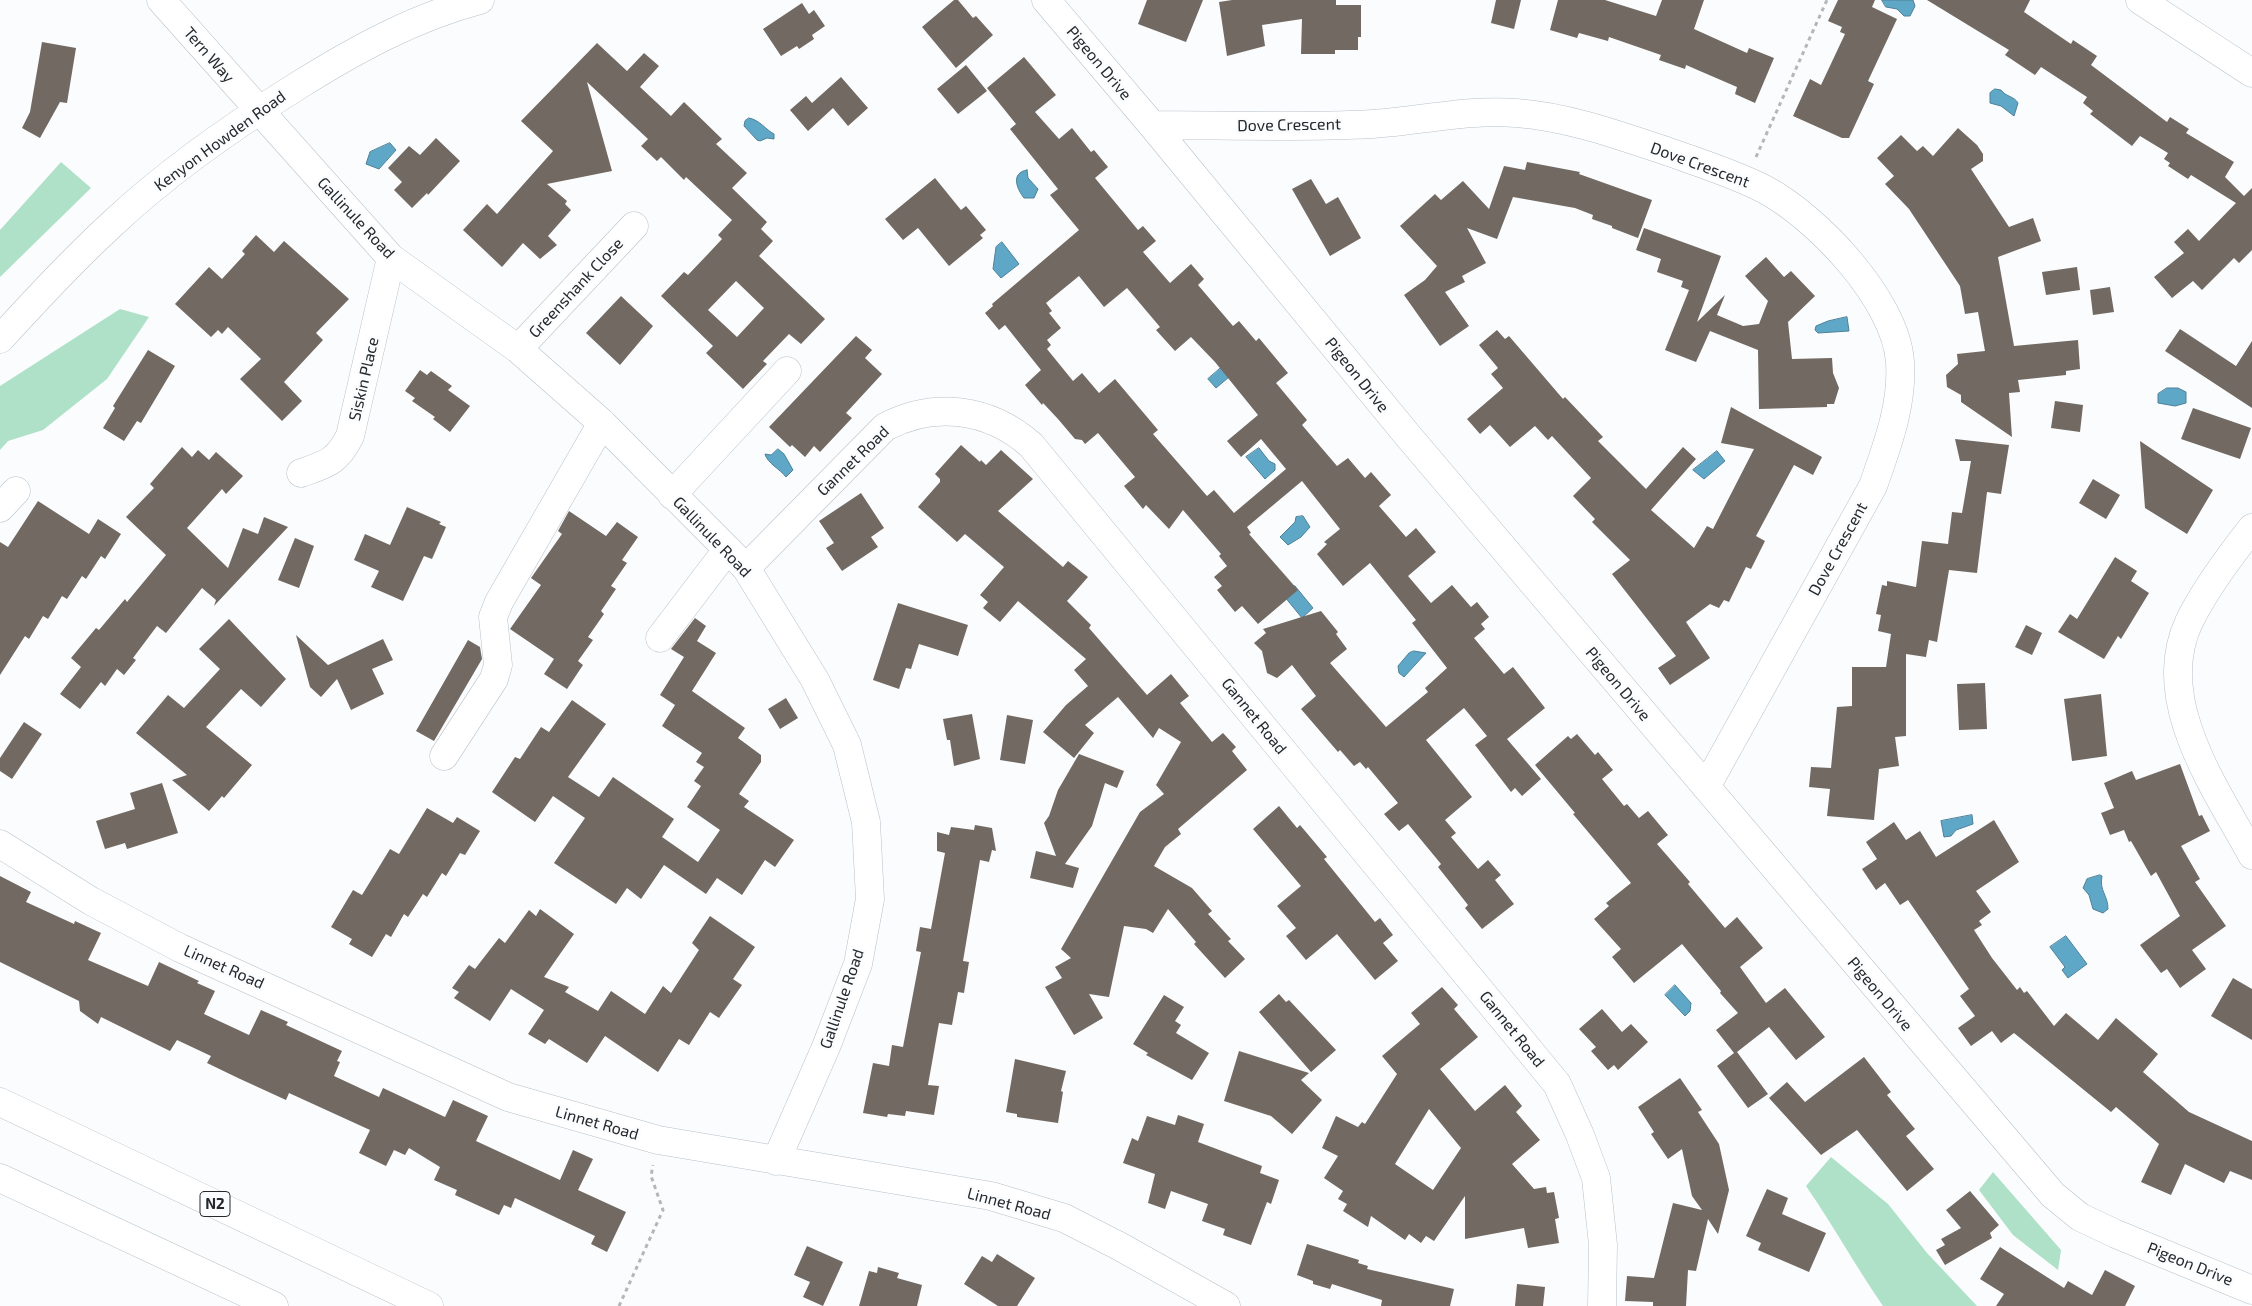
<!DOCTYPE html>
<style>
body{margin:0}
canvas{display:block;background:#fafcfd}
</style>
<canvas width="2252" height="1306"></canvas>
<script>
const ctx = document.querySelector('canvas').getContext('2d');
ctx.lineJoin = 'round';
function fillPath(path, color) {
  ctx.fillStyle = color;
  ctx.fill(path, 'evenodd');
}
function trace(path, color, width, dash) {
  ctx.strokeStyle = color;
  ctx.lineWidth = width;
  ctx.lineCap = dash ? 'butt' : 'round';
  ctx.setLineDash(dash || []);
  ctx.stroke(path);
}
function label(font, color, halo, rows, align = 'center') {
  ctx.font = font + ' "Exo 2",sans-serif';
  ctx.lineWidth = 5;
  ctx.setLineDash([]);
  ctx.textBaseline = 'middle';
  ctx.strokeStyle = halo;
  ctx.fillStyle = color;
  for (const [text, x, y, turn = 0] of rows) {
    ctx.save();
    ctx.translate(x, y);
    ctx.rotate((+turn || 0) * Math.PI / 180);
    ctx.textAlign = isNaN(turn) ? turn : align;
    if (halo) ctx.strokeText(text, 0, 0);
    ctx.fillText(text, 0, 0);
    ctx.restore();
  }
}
const green = new Path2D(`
 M61,162L91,188L0,277V230Z
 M120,309L149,317L107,379L43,430L8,441L0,450V386Z
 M1831,1157L1888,1204L1927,1253L1977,1306H1883C1856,1267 1833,1225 1806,1186Z
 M1993,1172L2061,1250L2058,1270L2013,1235L1979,1190Z`);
const water = new Path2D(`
 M1882,0H1913L1915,6L1910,16H1904L1897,9L1886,7Z
 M1995,89L2001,90C2006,97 2014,96 2018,103L2014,116L2001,106L1990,103V93Z
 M749,118C760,120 766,130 774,134V139L767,138L760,141L757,140L744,126L745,121Z
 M390,143L396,150L379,169L366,164L370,152Z
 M1027,170L1028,178L1038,189L1034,198H1024C1017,189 1010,173 1027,170Z
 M1002,242L1019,264L1001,278L993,269L996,247Z
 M1847,317L1849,331L1818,333L1815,330L1816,326L1828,321Z
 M1223,366L1235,372L1216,388L1208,379Z
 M2167,388H2178L2186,392V403L2175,406L2158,403V394Z
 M1259,448L1269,461L1275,464V470L1265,479L1246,457Z
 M778,449L784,454L793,470L786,477C780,469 767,463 765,454L771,455Z
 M1717,451L1725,461L1704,479L1693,470Z
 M1303,516L1310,527L1301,537L1288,545L1280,537L1295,522L1296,517Z
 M1295,586L1313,608L1302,618L1284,596Z
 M1414,651L1426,653L1404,677L1399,673L1398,666L1409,653Z
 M1972,815L1973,824L1956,830L1951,836L1944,837L1941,821Z
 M2100,875L2102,876C2099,891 2108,895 2108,909L2103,913L2093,909L2089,895L2083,888L2087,879Z
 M2066,936L2087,964L2068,978L2062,970L2065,967L2050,947Z
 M1675,985L1691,1003L1690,1011L1685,1016L1665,995Z`);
const building = new Path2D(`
 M954,0H958L973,18L976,16L993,35L956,68L922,27Z
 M1147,0H1203L1186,42L1138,24Z
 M1232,0H1336V5H1361V37H1358V50H1335V54H1301L1302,19L1262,25L1265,46L1227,56L1219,2Z
 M1496,0H1521L1514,29L1491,23Z
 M1558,0H1605L1656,16L1662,0H1704L1694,29L1747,53L1749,48L1774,58L1755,103L1735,94L1737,87L1686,65L1685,69L1659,60L1661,55L1609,37L1608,41L1579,33L1577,38L1550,30Z
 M1838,0H1875L1872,7L1897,19L1868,81L1874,84L1849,138H1842L1793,116L1810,79L1821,85L1845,34L1840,32L1842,27L1828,21Z
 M1927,0H2030L2024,12L2071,44L2073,40L2097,56L2091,65L2167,122L2170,117L2189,129L2186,133L2234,162L2225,177L2244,196L2252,188V250L2239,263L2234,258L2202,290L2193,281L2172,298L2154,277L2184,253L2174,242L2188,229L2199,241L2236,203L2191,175L2188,179L2168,166L2170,163L2164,159L2168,153L2140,136L2132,146L2090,114L2093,111L2083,103L2087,97L2041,67L2035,75L2005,55L2009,50Z
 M802,3L809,14L814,10L825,26L812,35L814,39L799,49L797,46L781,56L763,29Z
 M42,42L76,48L67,103L60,102L40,138L22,128L30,112Z
 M597,43L627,71L644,53L659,66L640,87L671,116L684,102L722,139L716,144L747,173L732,188L767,222L761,229L773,241L759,256L825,319L801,344L789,334L763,361L767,364L743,389L706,353L713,346L661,296L684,272L688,275L708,254L722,239L718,235L732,220L686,177L684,180L661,157L657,161L641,146L648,139L587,82L612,171L547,184L567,201L565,204L571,210L548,236L557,245L540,259L523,243L502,267L463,230L487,204L497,214L553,151L521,121ZM736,281L764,308L737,337L708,310Z
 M1024,57L1056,95L1035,112L1059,139L1072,128L1091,152L1094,150L1108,167L1095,178L1138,230L1143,226L1156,241L1143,252L1170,283L1191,264L1204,279L1198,285L1233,326L1239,321L1256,341L1259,338L1288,373L1276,383L1307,420L1302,425L1337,466L1348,458L1365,478L1371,472L1391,495L1379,506L1406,537L1416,528L1436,552L1408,576L1431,603L1452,585L1471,607L1477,602L1489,617L1481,624L1485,629L1474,638L1504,674L1513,667L1545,708L1507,739L1541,779L1522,796L1515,788L1511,792L1475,745L1487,736L1464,708L1426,740L1472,797L1445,820L1456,833L1451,837L1478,869L1488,860L1501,875L1495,880L1514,904L1482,929L1465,908L1468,905L1438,867L1441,864L1408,824L1399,831L1384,814L1398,803L1368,767L1366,769L1360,762L1354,766L1340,750L1338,752L1301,709L1316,696L1292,665L1277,678L1267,673L1262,651L1254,643L1266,633L1263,629L1321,611L1338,632L1336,634L1347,649L1330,663L1386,727L1428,692L1425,688L1447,668L1412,623L1416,620L1370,563L1343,586L1317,554L1327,544L1324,542L1340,529L1302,481L1247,527L1251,533L1249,534L1298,590L1258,624L1242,606L1235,612L1217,590L1222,586L1214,577L1227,566L1219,556L1221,554L1183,510L1169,529L1146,505L1143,509L1124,486L1135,477L1098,433L1085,444L1082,440L1075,439L1058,419L1043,403L1042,405L1025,385L1041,370L1005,325L999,330L985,313L993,306L992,304L1079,230L1050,195L1058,189L1010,129L1016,124L987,88ZM1079,276L1104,307L1127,288L1160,327L1156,330L1175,351L1191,337L1215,362L1258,415L1227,441L1241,457L1261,439L1286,469L1234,513L1214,490L1207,496L1153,434L1158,430L1115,379L1099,393L1082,373L1073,381L1047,349L1051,345L1047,340L1061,328L1049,313L1052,311L1046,303Z
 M966,65L987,91L958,114L937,89Z
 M841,77L868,108L848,126L833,108L808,131L790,110L806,96L812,103Z
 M1958,128L1977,145L1983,154V161L1971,169L2009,227L2033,218L2041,241L1998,257L2014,346L2078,340L2080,369L2066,371V375L2018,380L2020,392L2009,393L2012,437L1961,402V395L1947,387L1946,375L1958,364L1957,354L1985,351L1978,312L1965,314L1960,286L1909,209L1885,184L1894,176L1877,158L1901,135L1917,151L1923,146L1933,156Z
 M436,138L460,161L428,195L427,193L412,208L394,190L402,182L388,168L409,146L420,155Z
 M1527,162L1580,172L1579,174L1652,200L1638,238L1612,228V226L1592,219L1593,215L1575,208L1513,197L1497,239L1467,228L1486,263L1462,276L1465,282L1445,292L1469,326L1440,346L1404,295L1425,280L1437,266L1400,226L1435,194L1441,200L1463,181L1489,209L1504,166L1525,170Z
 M935,178L961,210L966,206L986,230L980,235L983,238L949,266L918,228L903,240L885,219Z
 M1311,179L1326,204L1338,197L1361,238L1330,256L1292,189Z
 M1644,228L1721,256L1697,322L1725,295L1717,315L1743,326L1759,324L1768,301L1745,276L1766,257L1784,277L1791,271L1815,296L1788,322L1792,359L1832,358L1833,373L1839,388L1834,404H1827V407L1759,409L1758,350L1710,331L1696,362L1665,350L1689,290L1681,287L1683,281L1657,272L1661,259L1636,250Z
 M256,235L274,252L284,241L349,299L316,333L323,340L284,382L302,401L282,421L240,379L261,359L228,327L222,334L218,330L211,337L175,304L209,267L222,279L245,254L242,251Z
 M2077,267L2080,290L2046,295L2042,272Z
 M2110,287L2114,312L2093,315L2090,290Z
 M621,296L653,326L620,365L586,333Z
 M2180,329L2236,366L2252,341V408L2165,351Z
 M1497,330L1505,339L1509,336L1563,399L1565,397L1603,437L1598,441L1646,489L1683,447L1696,459L1651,510L1694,548L1707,526L1713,529L1754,449L1721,443L1731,407L1822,457L1813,475L1794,465L1756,536L1765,541L1751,569L1746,567L1729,602L1724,600L1719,608L1710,604L1686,622L1710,658L1670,685L1658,668L1676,656L1612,574L1630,560L1592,522L1595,519L1573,496L1591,478L1552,436L1548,440L1535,426L1510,447L1490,425L1480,434L1467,419L1503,388L1491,374L1498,368L1479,345Z
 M856,336L872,350L865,358L882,374L846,413L852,418L820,452L814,446L805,457L792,445L790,447L769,427Z
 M148,350L175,366L141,423L137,421L124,441L103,428L115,408L113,406Z
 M420,370L427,375L431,371L452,386L448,390L470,406L450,432L433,419L435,417L412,401L415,398L405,391Z
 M2055,401L2083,405L2080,432L2051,428Z
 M2193,408L2251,428L2240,459L2181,439Z
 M1955,439L2009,445L2001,494L1987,492L1977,573L1949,570L1937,642L1929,640L1926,657L1906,654V736L1895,737L1899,766L1879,769L1874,820L1827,816L1830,789L1809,787L1811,767L1831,768L1837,707L1852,706V667H1886L1891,634L1878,631L1881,615L1876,614L1882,585L1887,586V581L1916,587L1922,541L1948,544L1952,512L1962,513L1971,461H1960Z
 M2140,441L2213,490L2187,534L2145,508Z
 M961,445L980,462L981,460L986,465L1001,450L1033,479L998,511L1063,567L1068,561L1088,577L1067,601L1091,625L1089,628L1147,695L1171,674L1189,696L1180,703L1212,742L1223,733L1236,747L1232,751L1247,770L1178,829L1181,834L1165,847L1154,866L1192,888L1212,911L1208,914L1231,939L1228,941L1245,959L1225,978L1194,944L1196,942L1168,909L1153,933L1146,929L1124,926L1109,997L1089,994L1103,1018L1074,1035L1045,987L1062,978L1055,967L1071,958L1061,949L1140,812L1164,794L1156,785L1181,742L1159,728L1153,738L1118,697L1085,725L1094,733L1074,758L1043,732L1066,705L1088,686L1074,670L1086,659L1018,601L1000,622L983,608L988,602L980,595L1004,567L965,534L957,542L918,507L940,482V479L935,474Z
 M182,447L192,457L198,450L209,460L216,452L243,476L226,494L222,489L187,528L228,568L243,528L258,534L264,517L288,527L214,606L216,600L202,588L166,633L157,626L133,658L136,660L124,675L117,669L105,686L101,682L80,709L60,694L81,667L71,658L96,628L99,630L125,599L127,602L166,555L126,517L154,488L150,484Z
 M2093,479L2120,495L2106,519L2079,503Z
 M861,493L884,528L871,537L878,547L842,571L826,548L834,543L819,521Z
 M38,501L89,534L98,519L121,534L105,559L101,556L86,579L82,576L67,599L62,596L48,619L43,616L29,639L25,636L0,675V542L8,547Z
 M407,507L441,522L439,524L446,527L432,559L424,556L403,601L371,587L379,571L354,560L365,534L390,545Z
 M569,511L606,536L617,522L638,537L622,560L627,563L611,586L616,589L601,611L604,614L588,637L593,640L578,661L583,665L567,689L544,674L554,659L510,629L541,585L531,578L562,534L558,531Z
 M295,538L314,546L299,588L278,580Z
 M2115,557L2137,571L2131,581L2149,593L2121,639L2118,636L2104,659L2058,632L2070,614L2077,619Z
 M898,603L968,625L958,656L919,644L911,669L906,668L899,689L873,680Z
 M695,618L706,626L697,641L716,653L692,691L745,728L738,738L761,755V762L739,794L749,801L744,807L794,840L775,867L765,860L742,895L717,878L706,894L664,865L641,899L627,888L616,904L554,863L585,818L553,796L535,822L492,792L515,757L520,759L541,727L549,732L572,700L606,724L568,777L599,797L613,777L674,819L662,837L698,862L720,830L687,807L701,786L694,781L704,767L696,762L702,753L662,726L675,705L660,695L684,657L671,649Z
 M229,619L286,679L261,707L241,689L206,727L252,765L224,798L222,796L209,811L172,780L187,775L136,733L168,695L184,708L220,669L199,649Z
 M2026,625L2042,633L2032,655L2015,647Z
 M296,635L328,665L383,639L393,660L372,669L384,694L351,710L337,679L321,697L310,687Z
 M468,640L480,647L482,659L434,741L416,731Z
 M1985,683L1987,729L1959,730L1957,684Z
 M2101,694L2107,756L2072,761L2064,699Z
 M786,698L798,718L780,729L768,709Z
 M972,714L980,759L954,766L950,740H947L943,719Z
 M1007,715L1033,720L1025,764L1000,760Z
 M24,722L42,734L12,779L0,771V758Z
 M1577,734L1595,755L1598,752L1613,770L1602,779L1624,806L1627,804L1639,818L1648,811L1668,835L1657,844L1690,882L1688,884L1725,928L1737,917L1763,948L1740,967L1766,1003L1785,988L1825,1037L1796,1060L1769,1027L1737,1052L1768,1094L1748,1108L1717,1066L1734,1053L1716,1030L1738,1013L1720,993L1721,991L1682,944L1634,983L1612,957L1621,949L1594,919L1609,906L1606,903L1631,883L1573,814L1575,813L1535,765L1568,736L1571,739Z
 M1079,754L1124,771L1117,788L1105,783L1092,826L1065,864L1079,868L1073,888L1030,878L1036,851L1056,856L1044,823L1049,816L1058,790Z
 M2180,764L2199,816L2202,815L2210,831L2181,846L2200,879L2195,882L2226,926L2192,950L2206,969L2180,988L2167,969L2161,973L2140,945L2180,916L2156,872L2151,876L2131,841L2129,842L2124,830L2110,835L2101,813L2114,808L2104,783L2132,771L2136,780Z
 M162,783L178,833L127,849L125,843L105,849L96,821L135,809L130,793Z
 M1279,806L1297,828L1300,825L1327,857L1324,859L1375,922L1380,918L1393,935L1383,943L1398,961L1375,980L1337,934L1306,960L1286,936L1296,928L1277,906L1301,886L1253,829Z
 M427,808L453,823L457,817L480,831L465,855L460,853L446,876L442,873L427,897L423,894L408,917L404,914L391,937L386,934L372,957L349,944L352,939L331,927L353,890L362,895L390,849L399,854Z
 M1994,820L2019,862L1976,891L1991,912L1979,921L1982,925L1974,930L1992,958L2017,990L2020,987L2024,993L2027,991L2054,1026L2066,1013L2098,1040L2116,1018L2158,1054L2143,1072L2189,1112L2252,1141V1180L2230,1171L2224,1183L2185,1164L2171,1195L2141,1182L2159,1144L2116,1107L2111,1112L2014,1033L2001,1043L1992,1031L1971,1046L1958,1028L1975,1016L1960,996L1969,989L1908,900L1900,905L1885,883L1876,890L1862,869L1877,859L1866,842L1894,822L1906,840L1920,831L1936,857Z
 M975,825L992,828L996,851L992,850L989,862L980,860L963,961L969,962L964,993L958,992L952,1025L939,1023L928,1085L939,1086L934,1115L906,1111L905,1116L888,1114L887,1117L863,1113L873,1063L889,1066L892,1045L903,1047L921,952L916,951L920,927L931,929L945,853L937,851V832L949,835L951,827L974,830Z
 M0,876L31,892L26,902L74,924L75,921L101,933L88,960L148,986L159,962L199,981L197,983L215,991L204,1014L249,1035L261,1010L288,1022L286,1025L342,1051L337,1061L340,1062L334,1076L379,1097L383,1088L445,1117L453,1100L488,1116L476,1141L560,1180L573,1150L593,1159L578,1190L626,1212L607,1252L591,1244L595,1236L515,1198L511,1208L504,1205L499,1215L455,1195L457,1190L434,1180L440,1167L409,1148L405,1155L394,1150L386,1166L359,1153L370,1130L289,1093L286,1100L238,1078L207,1063L211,1056L177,1040L170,1051L101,1017L98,1024L80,1011L79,1001L0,962Z
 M540,909L574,934L544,977L569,987L565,992L598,1011L611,991L645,1014L663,986L671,993L699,950L692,943L710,916L755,947L733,979L742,985L719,1018L710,1012L689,1045L679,1039L658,1072L605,1036L587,1063L549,1039L545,1044L528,1034L544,1010L511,989L490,1021L454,998L459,992L452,988L469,965L475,969L499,938L505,943L529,910L536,916Z
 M2233,978L2252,989V1040L2211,1016Z
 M1442,987L1458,1005L1454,1009L1478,1037L1440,1069L1475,1111L1505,1085L1522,1106L1516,1112L1540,1140L1512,1164L1534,1189L1546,1187L1547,1193L1554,1192L1559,1218L1555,1219L1559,1243L1528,1248L1524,1228L1465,1239V1196L1434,1241L1426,1236L1421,1243L1409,1234L1405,1240L1371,1216L1368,1227L1343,1211L1347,1204L1338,1199L1343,1191L1324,1178L1338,1156L1322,1148L1336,1116L1358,1127L1362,1122L1365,1124L1397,1074L1382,1056L1420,1024L1411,1013ZM1429,1109L1461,1148L1433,1190L1395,1164Z
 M1279,994L1286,1002L1289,1000L1336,1050L1311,1072L1259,1012Z
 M1164,995L1184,1007L1175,1021L1181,1025L1176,1033L1209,1053L1192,1080L1146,1055L1148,1053L1133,1044Z
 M1602,1009L1622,1032L1631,1024L1648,1042L1618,1070L1614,1065L1608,1070L1591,1051L1596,1047L1579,1029Z
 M1239,1051L1309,1073L1301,1080L1322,1100L1292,1134L1271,1116L1224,1101Z
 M1864,1057L1891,1092L1887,1095L1915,1129L1906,1136L1934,1169L1907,1191L1857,1130L1821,1155L1769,1098L1787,1082L1805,1102Z
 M1015,1059L1066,1071L1061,1091L1063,1092L1058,1123L1017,1117V1114L1006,1112Z
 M1680,1078L1702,1110L1698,1112L1719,1144L1729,1190L1718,1234L1708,1219L1696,1271L1688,1270L1686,1306H1653V1302L1625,1301L1627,1276L1654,1278L1673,1203L1702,1210L1692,1196L1682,1149L1668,1159L1651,1134L1654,1132L1638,1107Z
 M1178,1115L1204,1124L1198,1142L1262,1166L1260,1173L1279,1180L1271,1204L1267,1202L1251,1245L1223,1235L1225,1229L1202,1221L1208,1204L1171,1191L1165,1209L1148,1203L1155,1174L1123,1163L1132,1138L1138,1141L1147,1116L1175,1125Z
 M1767,1189L1788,1198L1782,1214L1826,1233L1809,1272L1758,1250L1761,1243L1746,1236Z
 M1970,1191L1999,1225L1990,1233L1992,1238L1945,1265L1936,1250L1945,1245L1941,1239L1961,1228L1946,1210Z
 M1307,1244L1359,1260L1358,1263L1368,1266L1367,1269L1454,1289L1450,1306H1381L1382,1300L1332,1284L1330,1289L1313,1284V1281L1297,1275Z
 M807,1246L843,1262L823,1306L803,1297L810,1282L794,1275Z
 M2000,1247L2064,1288L2068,1281L2092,1295L2105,1270L2135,1286L2125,1306H1996L2004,1294L1980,1279Z
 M997,1254L1035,1278L1017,1306H998L964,1284L982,1256L992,1262Z
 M878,1267L899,1273L897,1278L922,1285L917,1306H859L869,1271L877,1273Z
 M1517,1284L1545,1287L1543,1306H1515Z`);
const path = new Path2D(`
 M1756,157L1827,0
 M619,1306L663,1210L651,1176L653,1165`);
const minor = new Path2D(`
 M161,0L391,258L518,349L602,423L746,568L815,680L847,745L866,822L870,899L858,964L826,1047L776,1161
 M1046,0L1152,125L1409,437L2053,1195L2080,1217L2116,1234L2252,1290
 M2140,0L2252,73
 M1152,125C1225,125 1300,128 1373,124C1420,121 1469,109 1516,113C1570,117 1621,136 1672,153C1703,164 1735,174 1764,189C1817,217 1896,300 1900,362C1903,405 1887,446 1873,486L1706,787
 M0,339C36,300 72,261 111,225C167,172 233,126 299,85C355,50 415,17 480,0
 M518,349L634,226
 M301,473C327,464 337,462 350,436L391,258
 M672,495L787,371
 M0,508L16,491
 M2252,528C2229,557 2205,589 2189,622C2152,700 2216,789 2252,855
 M746,568L885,427C934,401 989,408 1031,445L1557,1084L1580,1135L1596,1178L1603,1245L1602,1306
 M660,638L727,550
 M444,756L494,679L498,665L493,617L499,602L602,423
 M0,844L91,901L180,948L508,1097L658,1140L991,1196L1064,1218L1119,1246L1226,1306`);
const highway = new Path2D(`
 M0,1102L429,1306
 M0,1178L274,1306`);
const shields = [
 [215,1204,30]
];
const shieldNames = [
 ["N2",215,1204]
];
const streetNames = [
 ["Tern Way",209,55,49],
 ["Pigeon Drive",1099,63,50],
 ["Dove Crescent",1289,125,-1],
 ["Kenyon Howden Road",220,141,-36],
 ["Dove Crescent",1700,165,20],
 ["Gallinule Road",356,218,47],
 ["Greenshank Close",576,288,-47],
 ["Pigeon Drive",1357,375,51],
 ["Siskin Place",364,379,-77],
 ["Gannet Road",853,461,-44],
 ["Gallinule Road",712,537,46],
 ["Dove Crescent",1838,549,-61],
 ["Pigeon Drive",1618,684,50],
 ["Gannet Road",1254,716,51],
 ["Linnet Road",224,967,24],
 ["Pigeon Drive",1880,994,50],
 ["Gallinule Road",842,999,-71],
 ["Gannet Road",1512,1029,51],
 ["Linnet Road",597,1123,16],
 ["Linnet Road",1009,1204,15],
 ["Pigeon Drive",2190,1264,22]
];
fillPath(green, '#aee1c8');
fillPath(water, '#5fa7c7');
trace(water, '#4e8198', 1);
fillPath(building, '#716962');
trace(minor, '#b8c1c9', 29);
trace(highway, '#b8c1c9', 29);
trace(path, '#b4b6b8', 3, [4, 4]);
trace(minor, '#fff', 28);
trace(highway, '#fff', 28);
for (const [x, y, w] of shields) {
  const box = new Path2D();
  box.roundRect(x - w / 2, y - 12.5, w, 25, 4);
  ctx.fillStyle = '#fafcfd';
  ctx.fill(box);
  trace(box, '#26292c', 1);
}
label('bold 15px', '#26292c', null, shieldNames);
label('16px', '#26292c', '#fafcfd', streetNames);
</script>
